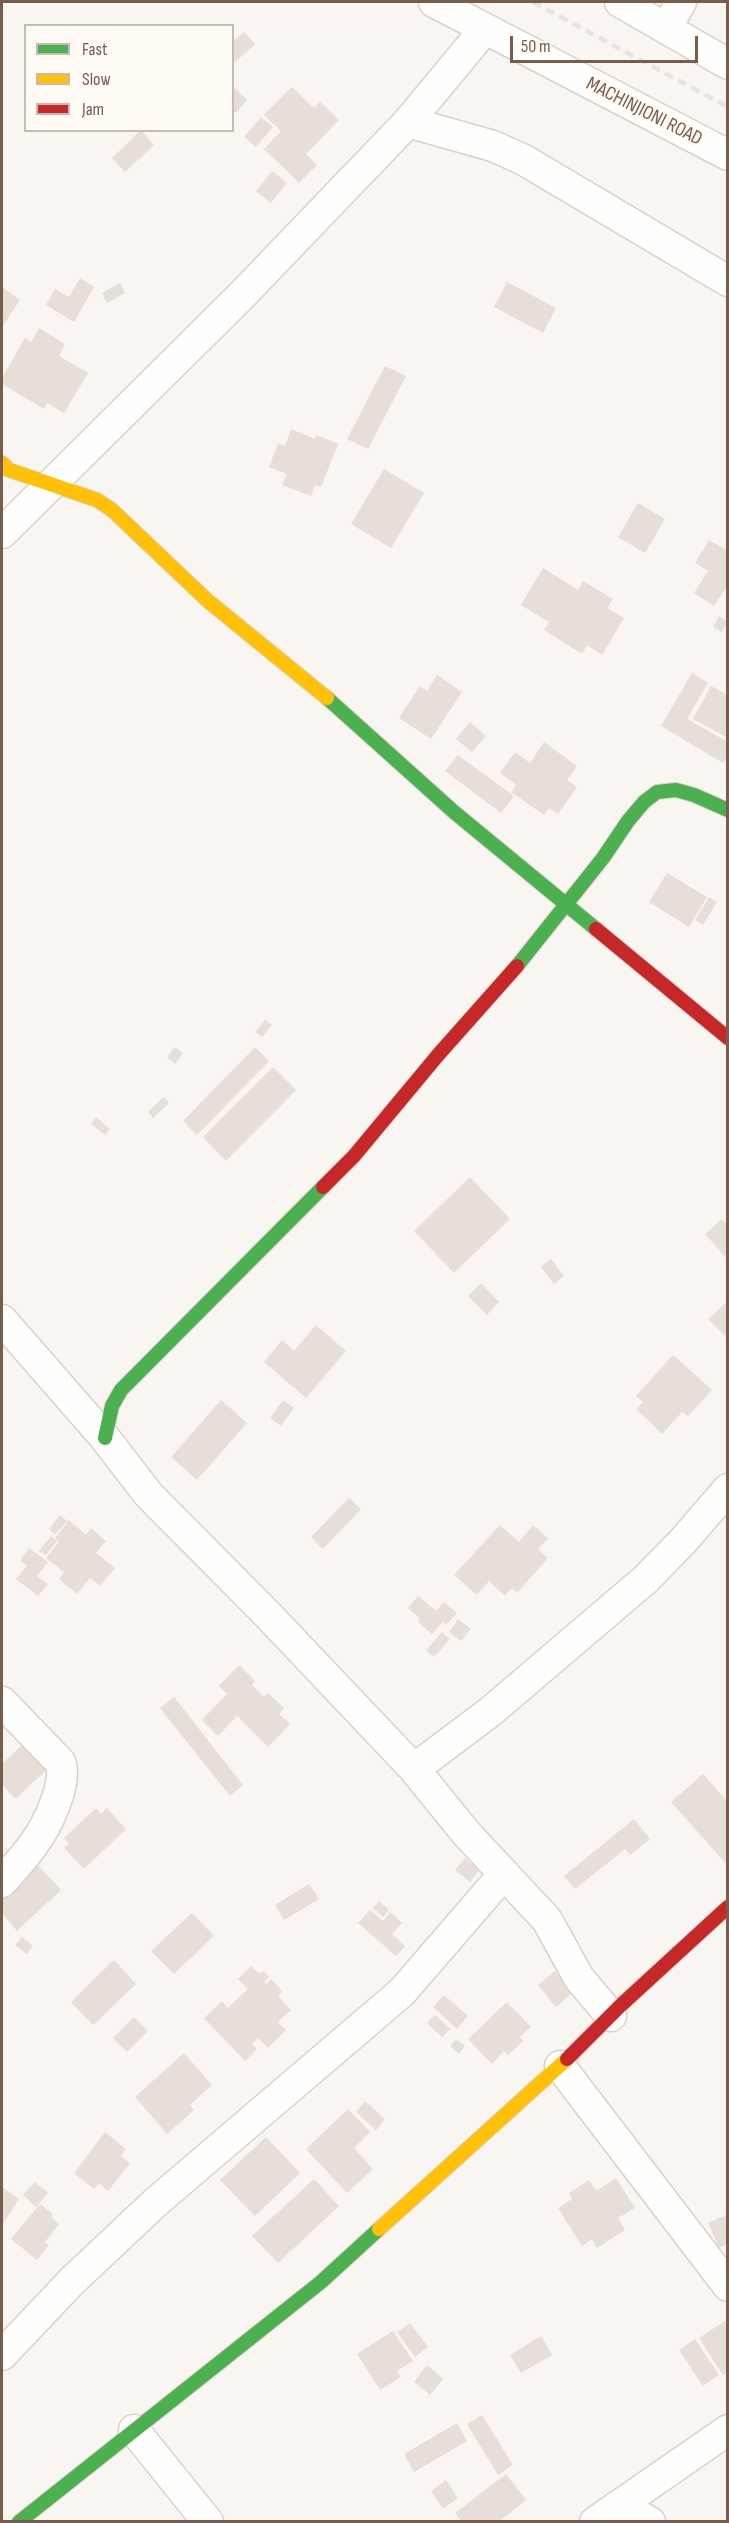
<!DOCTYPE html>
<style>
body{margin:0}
#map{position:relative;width:729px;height:2523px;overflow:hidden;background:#f9f5f0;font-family:"Sofia Sans Condensed",sans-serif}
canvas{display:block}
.frame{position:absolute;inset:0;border:3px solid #7a5c4d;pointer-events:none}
.legend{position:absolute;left:24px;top:24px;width:210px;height:108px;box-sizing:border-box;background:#fffaf3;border:2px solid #cabbb1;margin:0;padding:8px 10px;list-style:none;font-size:18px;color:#7a5c4d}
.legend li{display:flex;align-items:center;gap:12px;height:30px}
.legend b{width:30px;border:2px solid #cabbb1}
.scale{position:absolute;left:510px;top:36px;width:188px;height:27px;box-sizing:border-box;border:3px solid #7a5c4d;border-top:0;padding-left:8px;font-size:18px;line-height:21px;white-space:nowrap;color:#7a5c4d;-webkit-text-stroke:4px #fffaf3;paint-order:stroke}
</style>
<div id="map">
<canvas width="729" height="2523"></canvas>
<div class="frame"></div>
<ul class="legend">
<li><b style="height:8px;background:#4caf50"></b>Fast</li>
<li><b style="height:8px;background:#ffc107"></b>Slow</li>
<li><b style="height:8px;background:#c62828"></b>Jam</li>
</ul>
<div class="scale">50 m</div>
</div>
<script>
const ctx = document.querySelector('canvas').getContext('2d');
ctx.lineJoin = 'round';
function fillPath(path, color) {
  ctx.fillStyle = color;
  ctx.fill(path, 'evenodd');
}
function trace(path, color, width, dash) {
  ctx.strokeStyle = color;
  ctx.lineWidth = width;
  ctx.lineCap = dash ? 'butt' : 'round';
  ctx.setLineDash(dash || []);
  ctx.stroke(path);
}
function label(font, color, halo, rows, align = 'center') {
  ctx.font = font + ' "Sofia Sans Condensed",sans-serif';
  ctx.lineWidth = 6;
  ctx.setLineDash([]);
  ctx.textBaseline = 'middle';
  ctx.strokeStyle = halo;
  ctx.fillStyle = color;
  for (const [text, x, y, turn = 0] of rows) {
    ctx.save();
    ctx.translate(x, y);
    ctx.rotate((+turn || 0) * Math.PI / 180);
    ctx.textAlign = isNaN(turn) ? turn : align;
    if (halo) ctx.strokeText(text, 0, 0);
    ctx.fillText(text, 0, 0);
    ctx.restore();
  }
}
const building = new Path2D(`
 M244,32L255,44L232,65V42Z
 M234,87L247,100L236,113L232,110Z
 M292,87L314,108L320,102L339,120L306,154L317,165L299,183L264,149L281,131L264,115Z
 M261,117L273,127L256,147L244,137Z
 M141,130L154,145L125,172L112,158Z
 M272,171L287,183L271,203L256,191Z
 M80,278L94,287L74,322L46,305L55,289L69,297Z
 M507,282L556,308L543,333L494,307Z
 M120,283L125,293L107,303L102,293Z
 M2,287L20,300L2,327Z
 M39,328L65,344L59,356L88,373L64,413L47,403L44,409L2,384V378L25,338L31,342Z
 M385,366L406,376L368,449L347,439Z
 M291,429L315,439L316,435L338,444L321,487L315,485L311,496L282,485L287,474L269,467L278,443L285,446Z
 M384,469L424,493L391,548L351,524Z
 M638,503L665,519L645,553L618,537Z
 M709,540L728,551V585L714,606L694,593L708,571L695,563Z
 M543,568L578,590L583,581L613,599L607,608L624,618L602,655L587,645L582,654L544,630L549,622L521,605Z
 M719,616L728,621L722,632L713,627Z
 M692,673L708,683L687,719L728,742V756L723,763L661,726Z
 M437,675L462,692L431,739L399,718L420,686L427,691Z
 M711,686L728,695V738L693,719Z
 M470,722L486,736L472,752L456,739Z
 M544,742L577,766L567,780L577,787L558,814L549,808L544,815L511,792L516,785L500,773L515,752L530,763Z
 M458,755L514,796L501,813L445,771Z
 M667,873L707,897L689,927L649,902Z
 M709,897L717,902L703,925L695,920Z
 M265,1020L272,1025L262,1037L255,1032Z
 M175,1047L183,1053L175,1064L167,1057Z
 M255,1047L269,1061L197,1135L183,1121Z
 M273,1067L296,1090L226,1161L203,1137Z
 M164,1097L169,1103L153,1118L148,1112Z
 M96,1117L110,1129L105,1135L91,1124Z
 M470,1177L510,1219L454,1273L414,1231Z
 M722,1219L728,1226V1260L705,1234Z
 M551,1259L564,1276L554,1284L541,1267Z
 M481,1283L499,1302L487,1315L468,1296Z
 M728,1301V1339L708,1319Z
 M316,1325L346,1351L306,1398L264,1362L282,1340L294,1351Z
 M673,1355L712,1390L688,1416L682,1412L662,1434L636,1409L643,1402L636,1396Z
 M221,1400L247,1423L197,1480L171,1457Z
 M283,1400L294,1408L281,1426L270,1418Z
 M349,1498L361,1509L323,1549L311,1537Z
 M60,1515L67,1521L55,1535L49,1529Z
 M69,1520L86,1535L91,1528L106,1541L96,1553L115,1568L100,1586L90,1578L77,1594L59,1579L64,1572L46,1558L59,1542L55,1538Z
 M500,1525L519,1542L533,1525L548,1538L538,1549L548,1558L517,1593L512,1588L505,1596L489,1581L477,1595L454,1575Z
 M51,1536L57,1541L46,1555L39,1551Z
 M29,1548L48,1562L37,1576L48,1584L38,1596L16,1579L27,1566L20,1560Z
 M418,1596L436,1611L444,1602L457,1613L446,1625L443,1622L432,1634L418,1622L420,1619L408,1608Z
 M458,1619L471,1629L461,1641L449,1632Z
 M442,1632L450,1639L434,1657L426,1650Z
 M239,1665L255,1681L252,1685L264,1697L268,1693L284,1708L279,1714L290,1724L268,1747L237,1716L218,1736L202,1720L227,1694L219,1686Z
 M174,1697L243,1785L230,1796L160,1708Z
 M29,1738L53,1764L15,1799L2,1784V1764Z
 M703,1774L728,1802V1866L671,1802Z
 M96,1808L101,1814L107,1808L126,1829L84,1869L64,1848L69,1844L64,1838Z
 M634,1819L650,1839L630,1855L625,1849L575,1889L564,1876Z
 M465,1858L479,1870L470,1882L455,1870Z
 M38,1865L61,1890L17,1931L2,1913V1898Z
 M309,1884L319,1899L284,1920L275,1905Z
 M379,1901L389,1910L383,1917L373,1908Z
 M370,1910L383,1921L390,1912L402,1923L392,1934L405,1946L396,1956L358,1923Z
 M192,1913L214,1936L174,1974L151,1951Z
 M22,1937L33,1946L27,1954L15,1945Z
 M114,1960L136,1984L93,2025L71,2002Z
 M251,1966L260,1974L264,1971L269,1977L264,1982L266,1984L271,1979L282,1991L278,1996L291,2010L278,2022L286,2030L268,2048L258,2038L252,2044L257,2049L245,2061L204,2018L222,2001L228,2008L248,1989L238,1979Z
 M555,1971L573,1992L556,2007L538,1985Z
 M444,1995L468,2016L457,2029L433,2007Z
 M507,2002L531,2027L520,2037L523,2041L508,2055L504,2051L492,2064L468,2039Z
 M435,2015L450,2029L442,2037L427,2023Z
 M134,2017L148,2031L127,2052L113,2038Z
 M456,2039L465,2046L459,2054L450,2046Z
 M184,2053L212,2085L190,2105L194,2110L167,2134L135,2097Z
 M365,2101L385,2119L376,2130L356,2112Z
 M348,2109L370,2132L354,2148L373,2169L347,2193L306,2149Z
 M105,2132L126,2149L121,2156L130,2163L108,2191L99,2183L94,2189L74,2173Z
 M266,2137L300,2173L255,2216L220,2180Z
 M616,2178L635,2208L618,2218L625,2230L597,2248L592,2239L582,2246L558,2208L572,2199L569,2193L589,2180L596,2191Z
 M314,2179L339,2206L278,2263L252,2236Z
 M35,2182L48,2193L36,2207L23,2195Z
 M2,2187L19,2199L2,2225Z
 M40,2204L53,2214L51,2217L59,2224L45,2242L49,2245L37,2260L11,2239Z
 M728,2214V2244L719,2248L708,2223Z
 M728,2319V2372L723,2375L699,2338Z
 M410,2323L428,2347L415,2357L397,2332Z
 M393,2331L413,2361L397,2371L401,2377L380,2390L357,2354Z
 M541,2336L552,2355L521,2373L510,2355Z
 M695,2339L719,2375L703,2386L679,2350Z
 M427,2365L443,2379L430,2395L414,2382Z
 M482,2415L513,2465L498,2475L467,2424Z
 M457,2423L467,2441L414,2472L404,2454Z
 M506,2474L526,2500L499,2522H462L455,2513Z
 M446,2480L458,2498L443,2509L431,2491Z`);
const street = new Path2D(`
 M434,2L728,155
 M620,2L728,64
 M667,27L681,2
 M408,122L493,146L524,160L728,281
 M2,533L242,295L408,122L485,29
 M2,1320L105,1438L148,1494L267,1614L414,1769L466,1833L547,1920L579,1978L611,2016
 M2,1702L60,1762C69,1782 46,1828 33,1845C24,1858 12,1870 2,1882
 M414,1769L490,1712L646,1579L684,1540L728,1489
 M560,2066L728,2286
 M2,2355L72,2281L156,2202L402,1992L503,1875
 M134,2430L208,2522
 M616,2507L632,2512L650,2522
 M595,2522L728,2430`);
const fast = new Path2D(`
 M327,698L454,812L596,929
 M517,966L603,858L628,821L644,802L657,792L676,790L694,795L728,810
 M105,1438L112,1406L121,1390L323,1187
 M19,2522L321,2282L379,2229`);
const slow = new Path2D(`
 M2,463L9,470L97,500L112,510L208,601L327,698
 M379,2229L567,2059`);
const jam = new Path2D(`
 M596,929L728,1038
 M323,1187L354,1156L438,1055L517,966
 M567,2059L620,2006L728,1907`);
const rail = new Path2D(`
 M533,2L728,107`);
const streetNames = [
 ["MACHINJIONI ROAD",644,112,27]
];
fillPath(building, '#e6ded7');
trace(street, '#d7d1cb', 33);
trace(fast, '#d9d2cb', 16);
trace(slow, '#d9d2cb', 16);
trace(jam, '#d9d2cb', 16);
trace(street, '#fefefd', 30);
trace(fast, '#4caf50', 14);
trace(slow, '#ffc107', 14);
trace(jam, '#c62828', 14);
trace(rail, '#e6e3e7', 4.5, [9, 6]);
label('20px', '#7a5c4d', '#fffaf3', streetNames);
</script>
